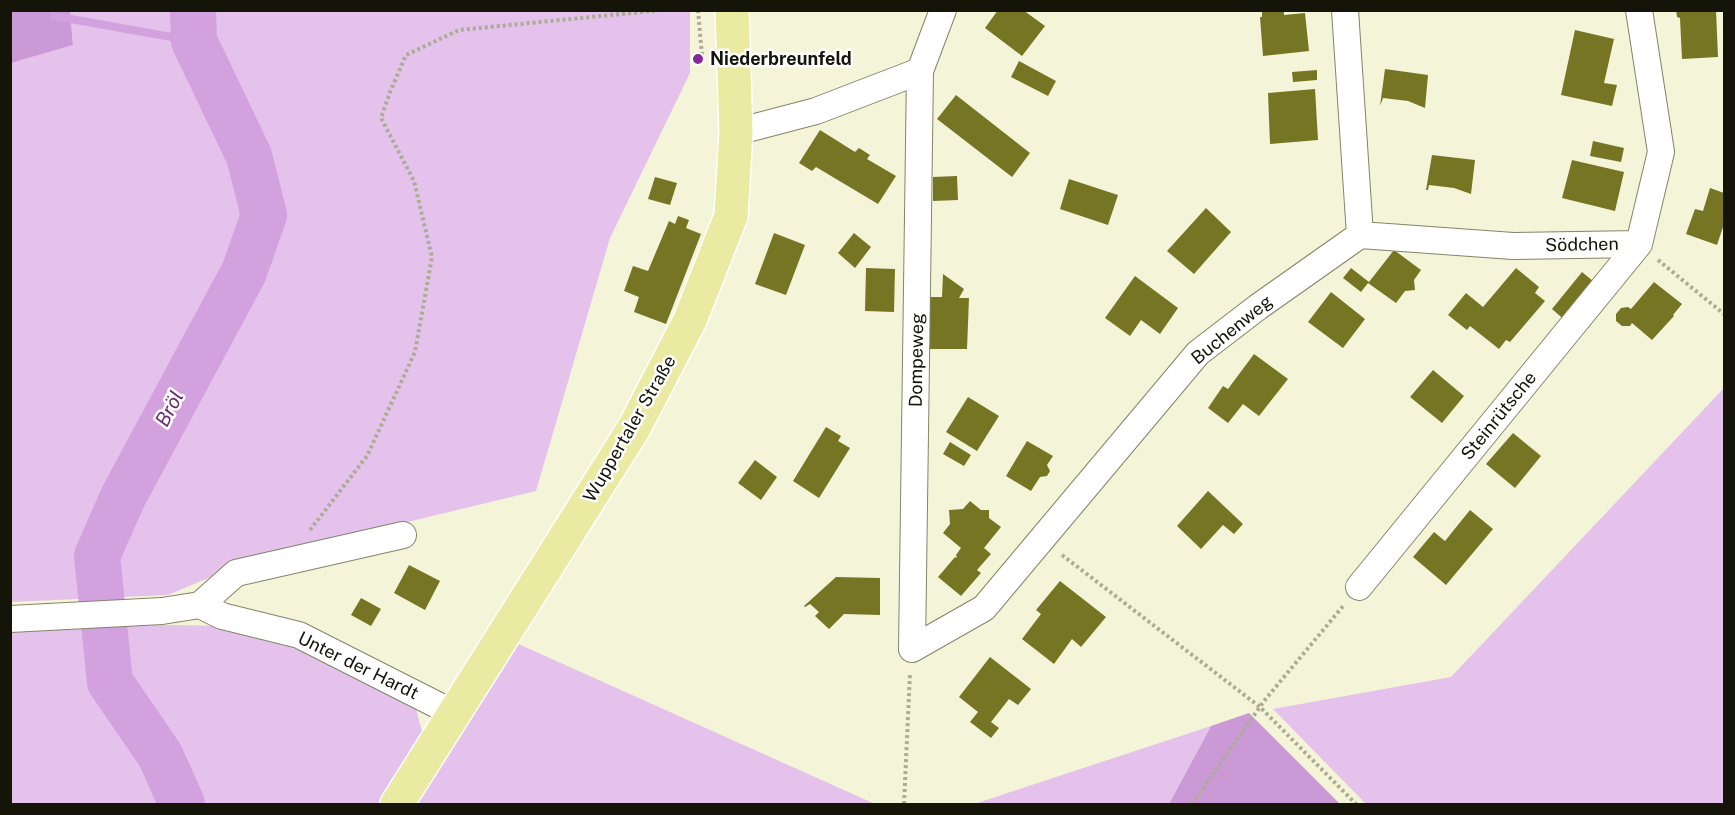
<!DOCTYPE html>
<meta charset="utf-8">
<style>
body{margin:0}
#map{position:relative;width:1735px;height:815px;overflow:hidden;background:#f4f5d8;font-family:"Public Sans",sans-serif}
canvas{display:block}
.frame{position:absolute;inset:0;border:12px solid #141409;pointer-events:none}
</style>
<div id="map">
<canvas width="1735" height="815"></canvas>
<div class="frame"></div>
</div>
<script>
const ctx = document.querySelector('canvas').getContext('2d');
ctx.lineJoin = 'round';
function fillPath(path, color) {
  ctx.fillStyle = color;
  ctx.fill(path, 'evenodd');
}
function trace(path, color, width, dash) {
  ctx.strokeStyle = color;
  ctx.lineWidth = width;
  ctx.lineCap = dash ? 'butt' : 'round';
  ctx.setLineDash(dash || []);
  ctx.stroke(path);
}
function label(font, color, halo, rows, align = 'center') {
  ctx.font = font + ' "Public Sans",sans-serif';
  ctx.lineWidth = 5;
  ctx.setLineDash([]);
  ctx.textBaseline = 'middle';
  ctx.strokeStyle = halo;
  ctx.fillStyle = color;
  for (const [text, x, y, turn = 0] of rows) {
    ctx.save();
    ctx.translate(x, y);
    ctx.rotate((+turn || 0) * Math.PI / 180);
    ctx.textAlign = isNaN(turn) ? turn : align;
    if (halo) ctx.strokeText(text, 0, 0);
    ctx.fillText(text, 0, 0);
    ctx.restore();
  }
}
const green = new Path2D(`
 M70,11H690V73L610,238L536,491L254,559L168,595L11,602L10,63L73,45Z
 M1724,388V804H1366L1273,709L1451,677Z
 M97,624L233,626L297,646L370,681L416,709L422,731L415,756L385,804H11V629Z
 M514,642L875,804H415Z
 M1211,726L1169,804H974Z`);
const forest = new Path2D(`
 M11,10L70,11L73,45L11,63Z
 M1249,713L1340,804H1169L1211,726Z`);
const stream = new Path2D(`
 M54,16L194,41`);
const river = new Path2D(`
 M182,804L160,755L110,682L97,556L123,497L244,272L264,215L249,156L194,41L193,10`);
const building = new Path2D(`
 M998,10H1023L1045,26L1022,56L985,28Z
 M1262,10H1284V15L1305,13L1309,51L1263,56L1260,17H1262Z
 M1676,10H1716L1718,57L1682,59L1680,18L1677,17Z
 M1575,30L1614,39L1604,83L1617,85L1612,106L1561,95Z
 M1019,61L1056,81L1048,96L1011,77Z
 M1385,69L1428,75L1425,108L1408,101L1383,98L1380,106Z
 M1317,70V80L1293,82L1292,72Z
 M1315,89L1318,140L1270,144L1268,93Z
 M956,95L1030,153L1012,177L937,119Z
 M820,130L855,152L859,148L870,155L867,159L896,176L878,204L816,167L812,171L799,163Z
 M1593,141L1624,148L1621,162L1590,156Z
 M1432,155L1475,160L1471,194L1454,188L1429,185L1428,190H1426Z
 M1572,160L1624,172L1615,211L1562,198Z
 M957,176L958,200L933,201V177Z
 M655,177L677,183L670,205L648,199Z
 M1069,179L1118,195L1108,225L1060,209Z
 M1710,188L1724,193V224L1717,245L1686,234L1695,209L1703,211Z
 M1206,208L1231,232L1194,274L1167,251Z
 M678,216L689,220L686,228L701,234L666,324L634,312L639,297L624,291L633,266L648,271L669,221L675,224Z
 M774,233L805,245L786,295L755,284Z
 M854,233L871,247L855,268L838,253Z
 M1394,250L1421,270L1414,280L1415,290L1405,291L1396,303L1368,283L1361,292L1343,278L1351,268L1369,282Z
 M866,268L895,269L894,312L865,311Z
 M1516,268L1539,287L1535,293L1545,301L1510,342L1506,340L1499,349L1470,326L1467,330L1448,315L1466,293L1483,307Z
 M1582,272L1599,286L1568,323L1552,309Z
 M943,274L964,289L959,298H969L967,349H929L930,297H942Z
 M1135,276L1178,308L1160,334L1141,320L1130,336L1105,318Z
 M1654,282L1682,304L1673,315L1674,316L1652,340L1632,323L1630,326H1622L1616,321V314L1621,308L1628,307L1631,309Z
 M1331,292L1365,319L1343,348L1308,322Z
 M1254,354L1288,379L1259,416L1243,404L1228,423L1208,408L1223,386L1228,389Z
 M1433,370L1464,396L1442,423L1410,397Z
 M968,397L999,416L977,451L946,432Z
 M826,427L841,436L838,441L850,448L819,498L793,481Z
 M1513,433L1541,456L1515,488L1486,464Z
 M1027,441L1053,456L1047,465L1050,471L1047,476L1040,477L1031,491L1006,476Z
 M950,442L971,455L964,466L943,454Z
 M755,460L777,477L761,500L738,483Z
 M1208,491L1243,524L1234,534L1223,525L1201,549L1177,526Z
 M970,501L981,510H989V518L1001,527L984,548L991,554L977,570L981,573L961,596L938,577L955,557L957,558L956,555L961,548L943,533L950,524L949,510L963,509Z
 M1470,510L1493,529L1446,585L1413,557L1434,532L1445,541Z
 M409,565L440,581L425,610L394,593Z
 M836,577L880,578V615L844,614L829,629L815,616L819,612L810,604L805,607L804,606Z
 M1060,581L1106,617L1081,647L1072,639L1054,664L1022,639L1041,614L1036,610Z
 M361,598L381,609L371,626L351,615Z
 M990,657L1031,689L1018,705L1009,699L991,722L999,728L991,738L970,722L978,712L959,697Z`);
const path = new Path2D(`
 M698,10L702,56
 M1658,260L1724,314
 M310,530L367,456L415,352L432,257L414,181L381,118L390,92L406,55L459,30L662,10
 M1062,555L1260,707L1356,804
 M904,804L910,673
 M1192,804L1264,701L1344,605`);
const minor = new Path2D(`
 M1345,10L1360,235
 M736,132L816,111L920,71L943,10
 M1360,235L1513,246L1639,244L1661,152L1639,10
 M1359,587L1639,244
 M200,605L236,573L403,535
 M10,619L162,611L200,605L222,616L299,635L455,714
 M912,649L984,608L1198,353L1258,307L1360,235
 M912,649L920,71`);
const major = new Path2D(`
 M397,804L634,428L690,320L731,216L736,132L732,10`);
const markers = [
 [698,59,6,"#842a97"]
];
const poiNames = [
 ["Niederbreunfeld",710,59]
];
const streetNames = [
 ["Södchen",1582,245,-1],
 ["Buchenweg",1232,330,-39],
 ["Dompeweg",917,360,-89],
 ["Steinrütsche",1499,416,-51],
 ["Wuppertaler Straße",630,429,-60],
 ["Unter der Hardt",358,666,26]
];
const waterNames = [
 ["Bröl",170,409,-62]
];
fillPath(green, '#e4c2ec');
fillPath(forest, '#cb99d6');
trace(stream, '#d3a1de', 8);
trace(river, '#d3a1de', 46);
fillPath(building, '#767524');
trace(minor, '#848469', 28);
trace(major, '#fff', 36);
trace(path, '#acac95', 4, [3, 3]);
trace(minor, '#fff', 26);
trace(major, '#ebeaa3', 33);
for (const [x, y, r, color] of markers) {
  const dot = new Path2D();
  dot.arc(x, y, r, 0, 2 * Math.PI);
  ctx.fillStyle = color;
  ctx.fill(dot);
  trace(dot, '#fff', 2);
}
label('bold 18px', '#141409', '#fff', poiNames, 'left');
label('18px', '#141409', '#fff', streetNames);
label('italic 20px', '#672b74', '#fff', waterNames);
</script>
